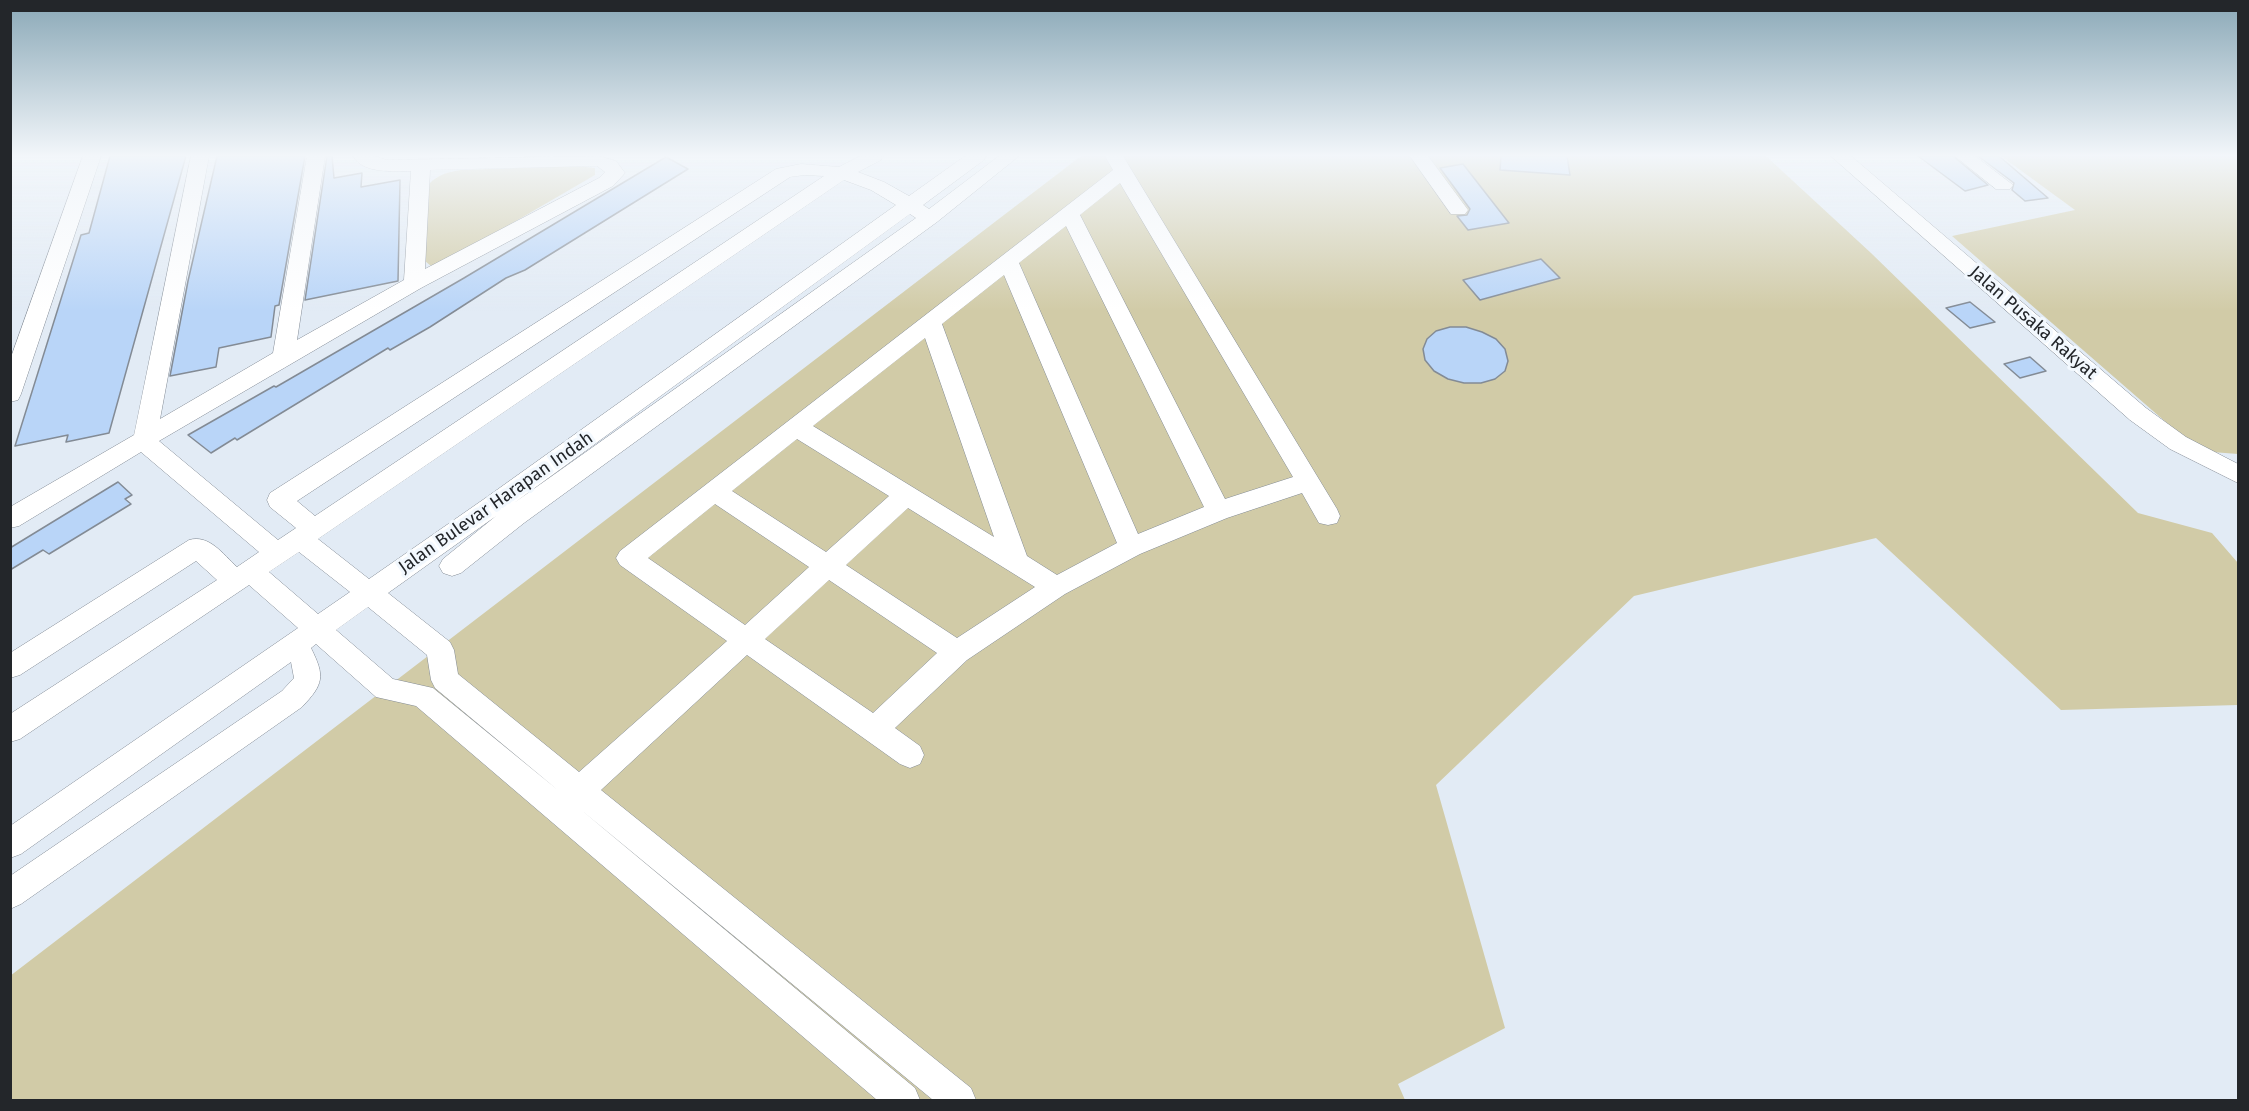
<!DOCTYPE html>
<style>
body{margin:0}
#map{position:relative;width:2249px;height:1111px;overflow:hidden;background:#e2ebf5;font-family:"Fira Sans",sans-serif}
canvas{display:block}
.frame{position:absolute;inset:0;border:12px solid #23262a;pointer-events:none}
</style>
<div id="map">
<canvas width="2249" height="1111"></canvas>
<div class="frame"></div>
</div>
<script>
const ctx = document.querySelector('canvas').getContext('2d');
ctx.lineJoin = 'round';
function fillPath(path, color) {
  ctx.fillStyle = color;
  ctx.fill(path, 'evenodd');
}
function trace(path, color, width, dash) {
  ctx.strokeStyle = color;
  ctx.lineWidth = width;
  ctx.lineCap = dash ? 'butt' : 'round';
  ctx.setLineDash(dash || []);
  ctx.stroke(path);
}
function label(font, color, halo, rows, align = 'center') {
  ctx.font = font + ' "Fira Sans",sans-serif';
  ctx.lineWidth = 6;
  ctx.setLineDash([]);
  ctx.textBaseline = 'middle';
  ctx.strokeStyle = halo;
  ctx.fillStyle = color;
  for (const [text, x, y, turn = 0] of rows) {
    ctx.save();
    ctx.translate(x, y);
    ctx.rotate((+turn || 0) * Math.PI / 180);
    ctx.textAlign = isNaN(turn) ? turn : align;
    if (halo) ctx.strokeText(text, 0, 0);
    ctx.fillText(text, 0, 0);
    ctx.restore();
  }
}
const green = new Path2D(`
 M1081,156H1766L1871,253L2138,513L2212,533L2238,563V705L2061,710L1876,538L1634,596L1436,785L1505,1028L1398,1084L1405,1100H11L10,976Z
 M2001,156H2238V454L2199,451L1952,236L2075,210Z
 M576,166L595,168V175L442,264L431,266L425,261L429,184C439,174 448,172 461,170Z`);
const building = new Path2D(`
 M110,156H186L109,433L66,442L68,435L15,446L81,235L89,233Z
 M217,156H305L279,305L275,306L271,337L219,348L216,367L170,376L188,281Z
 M327,156H332L334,178L362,173L361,187L400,180L398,281L305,300Z
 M1501,156H1567L1570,175L1500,170Z
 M1918,156H1953L1988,185L1965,191Z
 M1978,156H1999L2048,198L2025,201L2012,190L2014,183Z
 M666,157L688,169L525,270L506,278L430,327L390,350L388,348L237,440L235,438L211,453L188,435L274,386L276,387L464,278Z
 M1463,164L1509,223L1468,230L1457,216L1467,215L1470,209L1440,168Z
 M1541,259L1560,278L1480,300L1463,280Z
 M1970,302L1995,322L1970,328L1946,308Z
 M1450,327H1466L1482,332L1496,339L1505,349L1508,361L1505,371L1495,379L1481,383H1464L1448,379L1434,371L1425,360L1423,349L1427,339L1436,331Z
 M2030,357L2046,371L2020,378L2004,364Z
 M118,482L132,495L125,499L131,504L49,554L43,550L10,570V548Z`);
const minor = new Path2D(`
 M83,156H101L21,394L18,400L10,402V360Z
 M191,156H209L160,419L273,353L307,156H325L297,340L404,280L411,171C393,171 363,174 353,156H374L387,160L599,156L616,161L625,173L613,186L421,288L159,441L278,540L296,528L270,507L267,500L270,493L776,169L801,164L839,167L860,156H883L881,160L858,172L884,182L909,196L965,156H986L984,160L923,205L929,209L999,156H1019L937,222L524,523L461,573L452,576L443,573L439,566L443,559L496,516L388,593L450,642L454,650L458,674L579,772L727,641L620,565L616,558L620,551L1113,170L1105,156H1123L1337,509L1340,516L1337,523L1328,525L1319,523L1302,493L1227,518L1140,554L1065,594L967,660L895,728L920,746L924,755L920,764L910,768L900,764L747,655L601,790L971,1088L976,1100H933L580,809L915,1088L920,1100H877L416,706L376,697L316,644L311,648C325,676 324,684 302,707L21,904L10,909V876L282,691L294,678L291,662L21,854L10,858V826L298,628L249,585L20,739L10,742V714L217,580L196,561L20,675L10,678V653L189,540C209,534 223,554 237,567L259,552L141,452L19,526L10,528V507L134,435ZM597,166L605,172L599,178L425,269L430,170ZM805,175L824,176L315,516L297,501L790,177ZM844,180L871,190L896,205L487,497L369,579L318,539ZM1120,183L1293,477L1225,499L1080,215ZM910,214L916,218L514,503ZM1066,226L1204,507L1138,534L1019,263ZM1004,275L1117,543L1057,575L1027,556L942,324ZM925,338L994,537L813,426ZM797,439L889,496L826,552L732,491ZM715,504L809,567L745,625L648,558ZM908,508L1035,587L957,638L846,565ZM299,552L350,592L318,614L269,572ZM829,580L937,653L873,713L765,639ZM368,607L427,655L431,680L435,688L559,791L433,688L393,679L336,630Z
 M1410,156H1428L1468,210L1465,214H1451Z
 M1831,156H1851L2146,408L2186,437L2238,464V483L2170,449L2130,420Z
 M1955,156H1975L2013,185L2010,189H1996Z`);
const streetNames = [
 ["Jalan Pusaka Rakyat",2033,323,41],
 ["Jalan Bulevar Harapan Indah",496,503,-35]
];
fillPath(green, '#d1cba7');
fillPath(building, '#b9d5f8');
trace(building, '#838b95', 1.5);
trace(minor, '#838b95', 1);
fillPath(minor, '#fff');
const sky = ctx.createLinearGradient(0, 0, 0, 311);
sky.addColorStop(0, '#8aa8b7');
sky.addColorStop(0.5, '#f2f6fa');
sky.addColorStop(1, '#f2f6fa00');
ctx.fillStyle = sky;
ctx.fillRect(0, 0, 2249, 311);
label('18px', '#23262a', '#f2f8fe', streetNames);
</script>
